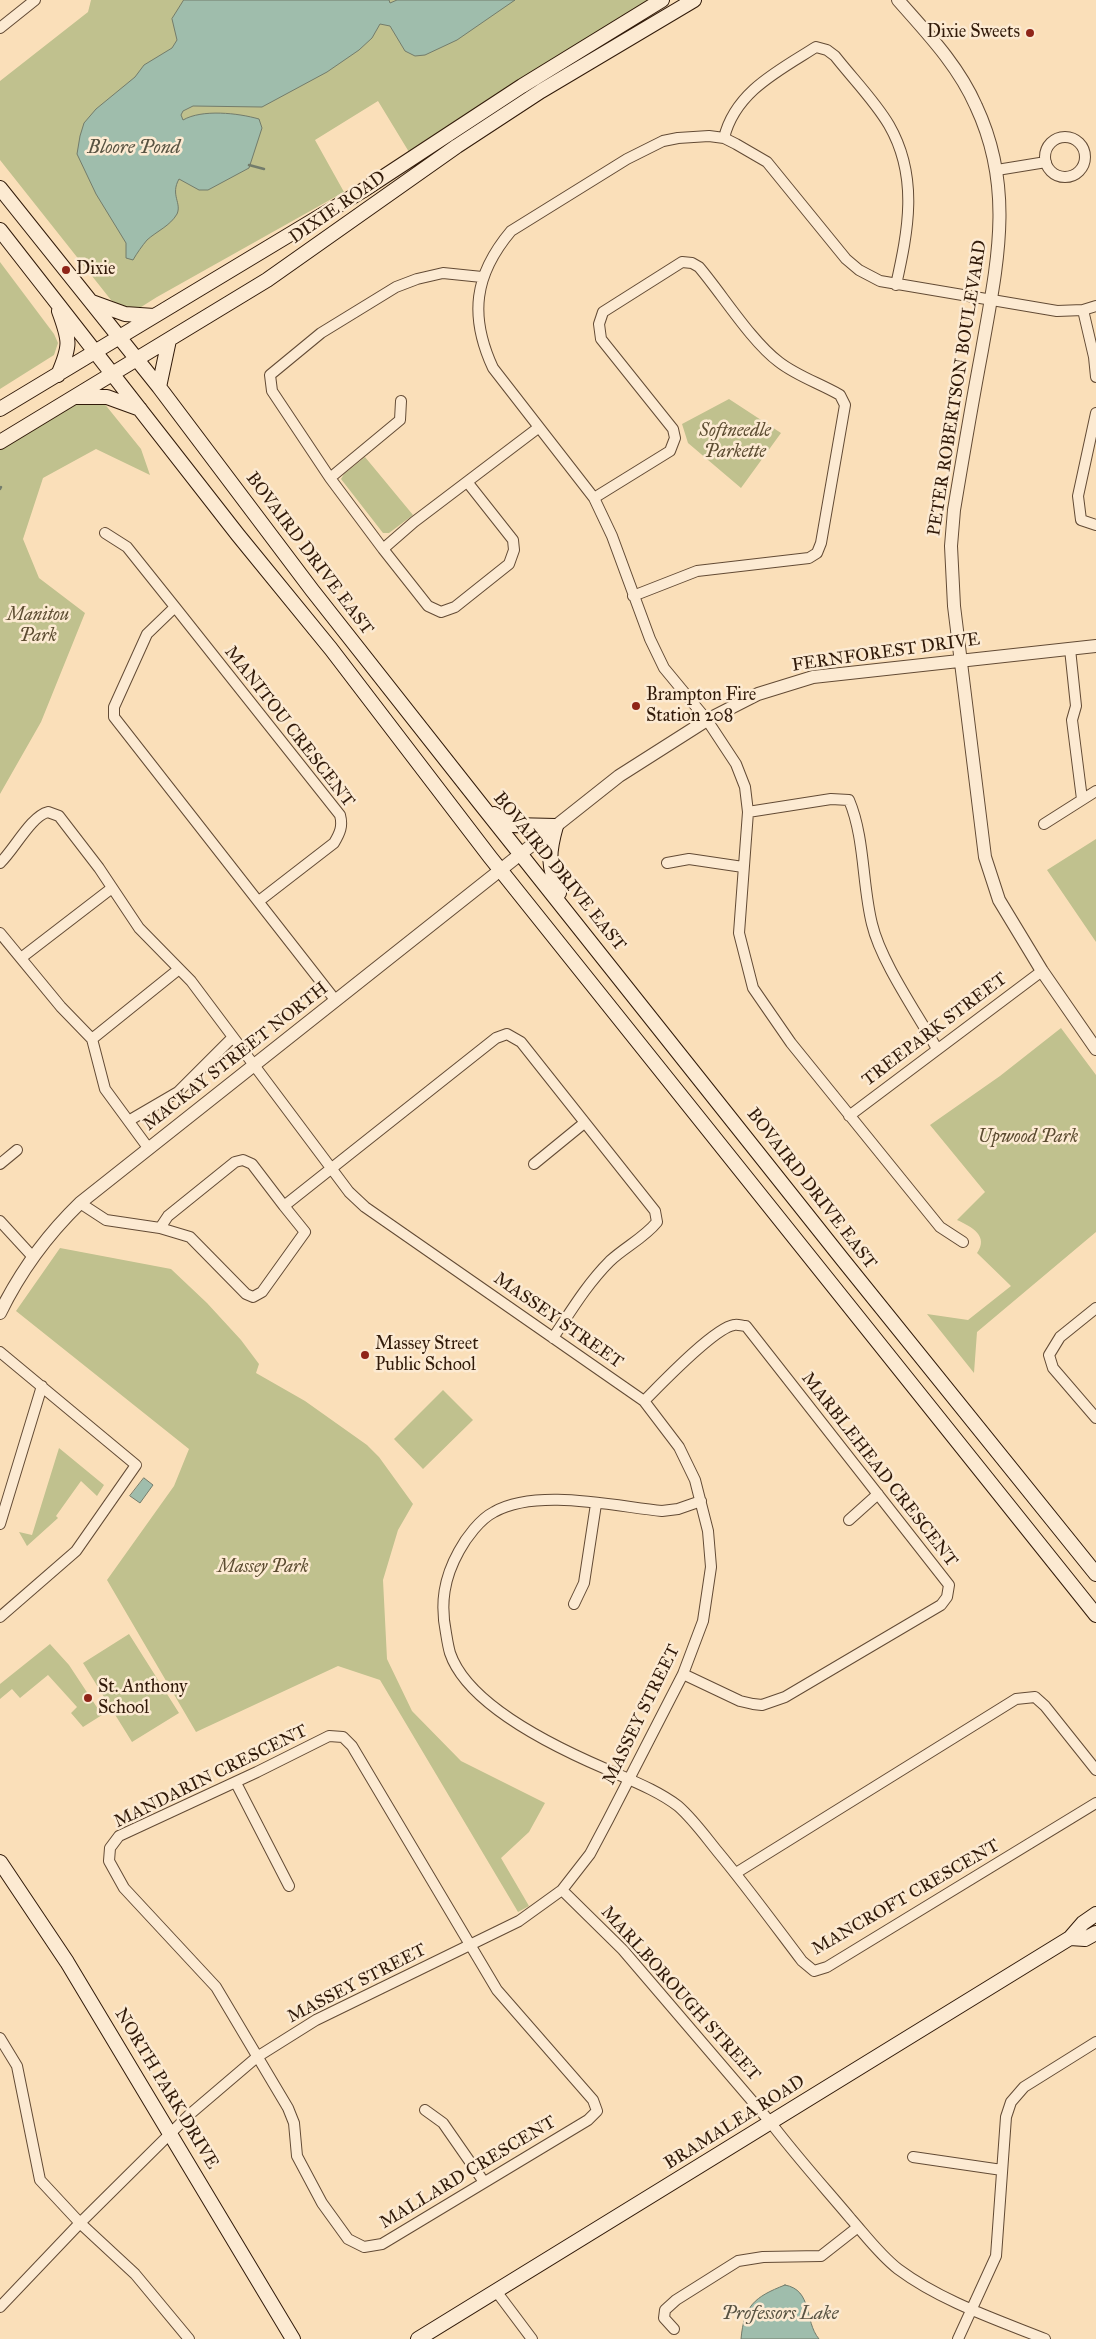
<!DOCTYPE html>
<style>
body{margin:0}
canvas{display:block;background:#fadfb9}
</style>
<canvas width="1096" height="2339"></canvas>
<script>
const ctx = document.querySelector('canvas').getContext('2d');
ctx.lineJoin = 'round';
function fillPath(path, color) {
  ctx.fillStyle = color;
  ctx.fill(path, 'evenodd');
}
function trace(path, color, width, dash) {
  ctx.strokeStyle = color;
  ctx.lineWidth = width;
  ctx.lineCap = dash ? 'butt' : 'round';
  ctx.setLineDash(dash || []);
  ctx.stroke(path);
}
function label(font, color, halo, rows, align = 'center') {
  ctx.font = font + ' "IM FELL Great Primer",serif';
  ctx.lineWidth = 5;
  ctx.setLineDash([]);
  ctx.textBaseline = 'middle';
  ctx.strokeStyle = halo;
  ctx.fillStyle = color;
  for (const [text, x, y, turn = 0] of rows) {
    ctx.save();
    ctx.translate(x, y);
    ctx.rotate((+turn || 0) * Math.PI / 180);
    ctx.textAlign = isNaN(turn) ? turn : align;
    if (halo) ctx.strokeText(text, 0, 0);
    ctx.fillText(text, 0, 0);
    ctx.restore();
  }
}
const green = new Path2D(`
 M91,0H656L409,152L378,101L315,140L344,192L157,297L130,314L129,311L111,300L0,160V81L88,12Z
 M0,262L54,334L58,343L54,355L0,389Z
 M95,392L141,449L150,475L96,449L43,478L23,539L39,578L85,613L41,722L0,794V448Z
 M729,399L781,433L741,488L688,443L682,424Z
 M365,457L413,515L389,533H383L341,479L344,474Z
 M1096,839V942L1047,870Z
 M1061,1028L1096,1075V1232L977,1332L974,1373L927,1314L968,1320L1011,1286L977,1253C989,1236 972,1227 957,1220L985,1192L930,1125L1000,1076Z
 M60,1248L171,1269L207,1303L241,1340L259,1364L256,1373L305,1401L367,1445L379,1457L413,1504L398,1530L383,1580L387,1659L412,1711L461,1761L545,1803L529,1832L501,1858L529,1906L518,1912L380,1680L338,1666L196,1732L107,1580L174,1486L189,1449L16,1311Z
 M443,1390L473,1420L423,1469L394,1439Z
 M59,1448L104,1485L97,1496L81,1481L56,1516L58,1518L27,1546L19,1532L32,1535Z
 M129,1634L179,1713L132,1742L83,1663Z
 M50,1644L69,1665L102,1715L83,1727L71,1713L77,1707L48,1675L20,1698L12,1689L0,1699V1684Z`);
const water = new Path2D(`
 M184,0H389L390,3L397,0H515L457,40L425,55L415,56L405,51L390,26L380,24L372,38L359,50L327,72L262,107L193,106L183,111L181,115L183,120C202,109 238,113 259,119L262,128L249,168L208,190H199L179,179C170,195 182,203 177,214C170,226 157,231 147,240C142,246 137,253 133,260L126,258V243L96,194L77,154L80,136L84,123L96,109L135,77L144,65L172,48L177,40L172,19Z
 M144,1478L153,1485L140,1503L130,1496Z
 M785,2285C813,2290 804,2321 819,2339H741C744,2306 754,2297 785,2285Z`);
const stream = new Path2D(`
 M249,165L264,169
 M0,489L1,487`);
const minor = new Path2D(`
 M0,28L35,0
 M1045 157a20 20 0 1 1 40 0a20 20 0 1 1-40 0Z
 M724,138C735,92 778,71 816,47L827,50L835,56C853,79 875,101 889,125C919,177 908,231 896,285
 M997,170L1046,162
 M1083,310L1094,357L1096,377
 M1096,413L1078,496L1081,520L1096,525
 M330,478L400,420L401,401
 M468,483L513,540L514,550L509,564L455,607L441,612L428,606L383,549L414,522L538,428
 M594,498L670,451L675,438L673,429L601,339L599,324L603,312L682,262L692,263L699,267C722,294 751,341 779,362C797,376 819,383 840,395L845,405L821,543L817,553L809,558L697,571L633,596
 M105,533L127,547L175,607L147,634L114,707V717L336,1001
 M383,549L330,478L272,391L270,375L321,333L396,287L417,279L443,273L482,277
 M175,607L340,815C343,826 340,833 334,843L259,901
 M1070,649L1076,706L1072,720L1082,799
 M748,812L831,799L849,800C865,838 862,884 872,924C881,962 917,1013 937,1049
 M1044,824L1096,791
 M0,863C14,850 31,816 48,812L59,816L99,868L139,928L191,981L349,1192L365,1207L644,1401L679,1447L695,1480L708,1531L711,1567L703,1621L683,1674L608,1820L590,1854L562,1890L519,1921L316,2020L257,2057L189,2115L80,2223L0,2307
 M667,863L689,859L743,867
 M0,933L61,1007L92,1039L105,1089L149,1149
 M21,958L112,888
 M92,1039L179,969
 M849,1116L1042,971
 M130,1120L178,1092L233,1037
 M0,1164L17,1150
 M534,1164L583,1124
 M80,1203L106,1220L160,1228L190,1237L246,1294L253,1297L262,1292L305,1232L284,1206L496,1038L507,1034L521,1042L655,1211L657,1222C644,1238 625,1247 610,1261C587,1284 571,1311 553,1338
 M0,1221L32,1256
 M160,1228L168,1216L235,1162L243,1160L252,1164L284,1206
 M963,1242L940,1227L791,1043L753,988L739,933L748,812L745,787L736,764L707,720L664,668L650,639L612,536L594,498L493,368C469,316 474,275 511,231L627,159L663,141L678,138L709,136L724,138L736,144L767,162L846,259L859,270L880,281L1057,311L1083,310L1096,306
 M1096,1308L1060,1337L1049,1355L1053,1368L1096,1418
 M0,1352L136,1465L76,1551L0,1617
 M644,1401C660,1385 714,1328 734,1325C738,1324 742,1326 746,1326L949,1585L947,1597L941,1605L785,1697L762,1705L753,1704L740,1701L683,1674
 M701,1501L678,1509L662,1511C613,1506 537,1488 494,1512C480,1519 466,1538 459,1551C444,1578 440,1603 446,1633C447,1639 448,1646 450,1653C468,1706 557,1748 606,1769C630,1780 657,1790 678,1806C693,1819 705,1836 718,1852C747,1887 774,1924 802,1961L814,1971L827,1967L1096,1803
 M849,1520L878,1494
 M0,1524L42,1386
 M574,1604L584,1583L596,1504
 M329,1736L343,1737L352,1746L497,1990L593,2100L597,2111L588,2120L382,2244L364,2247L348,2239L322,2203L297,2156L294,2123L288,2108L216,1987L124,1888L109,1861L110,1848L119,1836L257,1772Z
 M236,1783L289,1886
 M736,1873L1016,1699L1035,1697L1045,1706L1096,1770
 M562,1890L623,1950L771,2123C796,2156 824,2187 851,2219C866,2236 880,2255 898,2269C941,2301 995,2319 1045,2339
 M0,2038L17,2066L40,2180L80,2223L135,2274L189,2339
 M425,2110L443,2123L484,2182
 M913,2157L1002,2170
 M496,2291L532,2339
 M674,2329L664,2318L665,2310L676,2300L738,2261L763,2257L821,2256L858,2227
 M958,2339L996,2256L1006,2117L1011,2102L1024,2087L1096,2042`);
const tertiary = new Path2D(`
 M898,0C927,33 958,65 976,106C1015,189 997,264 982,350C972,403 963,456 954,510L951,546L954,606L985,857L999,900L1042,971L1096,1049
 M0,1313C21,1270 46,1236 80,1203L619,776L707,720L758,694L813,677L1096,646`);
const secondary = new Path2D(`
 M0,188L159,387L312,590L483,807L843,1260L1096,1574
 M0,230L238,535L331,649L490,857L1096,1615
 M92,302L125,314L154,316
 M58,375C71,345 70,341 59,311
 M159,387L169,340
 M76,397H107L140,409
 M0,409L362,191L522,86L662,0
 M0,442L267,280L457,146L541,91L694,0
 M494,814L512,825L556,826C548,854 548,866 559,893
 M0,1862L67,1962L293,2339
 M1070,1938L1085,1939L1096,1933
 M418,2339L1070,1938L1083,1923L1096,1914`);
const markers = [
 [1030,33,5,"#8f2418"],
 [66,270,5,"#8f2418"],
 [636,706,5,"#8f2418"],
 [365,1355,5,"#8f2418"],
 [88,1698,5,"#8f2418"]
];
const poiNames = [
 ["Dixie Sweets",1020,33,"right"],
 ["Dixie",76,270],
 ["Brampton Fire",646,696],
 ["Station 208",646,717],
 ["Massey Street",375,1345],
 ["Public School",375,1366],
 ["St. Anthony",98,1688],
 ["School",98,1709]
];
const streetNames = [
 ["DIXIE ROAD",338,208,-35],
 ["PETER ROBERTSON BOULEVARD",958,388,-81],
 ["BOVAIRD DRIVE EAST",309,554,53],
 ["FERNFOREST DRIVE",886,653,-8],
 ["MANITOU CRESCENT",289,727,52],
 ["BOVAIRD DRIVE EAST",559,872,51],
 ["TREEPARK STREET",935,1030,-37],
 ["MACKAY STREET NORTH",236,1057,-38],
 ["BOVAIRD DRIVE EAST",811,1189,52],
 ["MASSEY STREET",558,1321,35],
 ["MARBLEHEAD CRESCENT",879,1470,52],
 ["MASSEY STREET",642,1715,-64],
 ["MANDARIN CRESCENT",211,1777,-26],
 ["MANCROFT CRESCENT",906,1898,-30],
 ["MASSEY STREET",357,1984,-27],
 ["MARLBOROUGH STREET",680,1994,48],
 ["NORTH PARK DRIVE",166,2089,59],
 ["BRAMALEA ROAD",735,2123,-32],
 ["MALLARD CRESCENT",468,2173,-31]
];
const parkNames = [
 ["Softneedle",735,432],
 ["Parkette",735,453],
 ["Manitou",38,616],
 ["Park",38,637],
 ["Upwood Park",1028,1138],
 ["Massey Park",263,1568]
];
const waterNames = [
 ["Bloore Pond",134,148],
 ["Professors Lake",780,2314]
];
fillPath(green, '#c0c18e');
fillPath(water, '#9fbdac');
trace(water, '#737c6b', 1);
trace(stream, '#737c6b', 2.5);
trace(minor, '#634b35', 12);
trace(tertiary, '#634b35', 14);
trace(secondary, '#311a09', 16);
trace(minor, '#fcead2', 10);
trace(tertiary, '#fcead2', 12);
trace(secondary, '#fcead2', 14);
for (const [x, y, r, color] of markers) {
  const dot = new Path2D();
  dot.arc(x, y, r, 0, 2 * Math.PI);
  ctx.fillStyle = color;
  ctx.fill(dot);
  trace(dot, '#fcead2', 2);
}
label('18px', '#311a09', '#fcead2', poiNames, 'left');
label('18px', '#311a09', '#fcead2', streetNames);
label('italic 18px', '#5c4c31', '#fcead2', parkNames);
label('italic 19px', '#585342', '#fcead2', waterNames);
</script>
